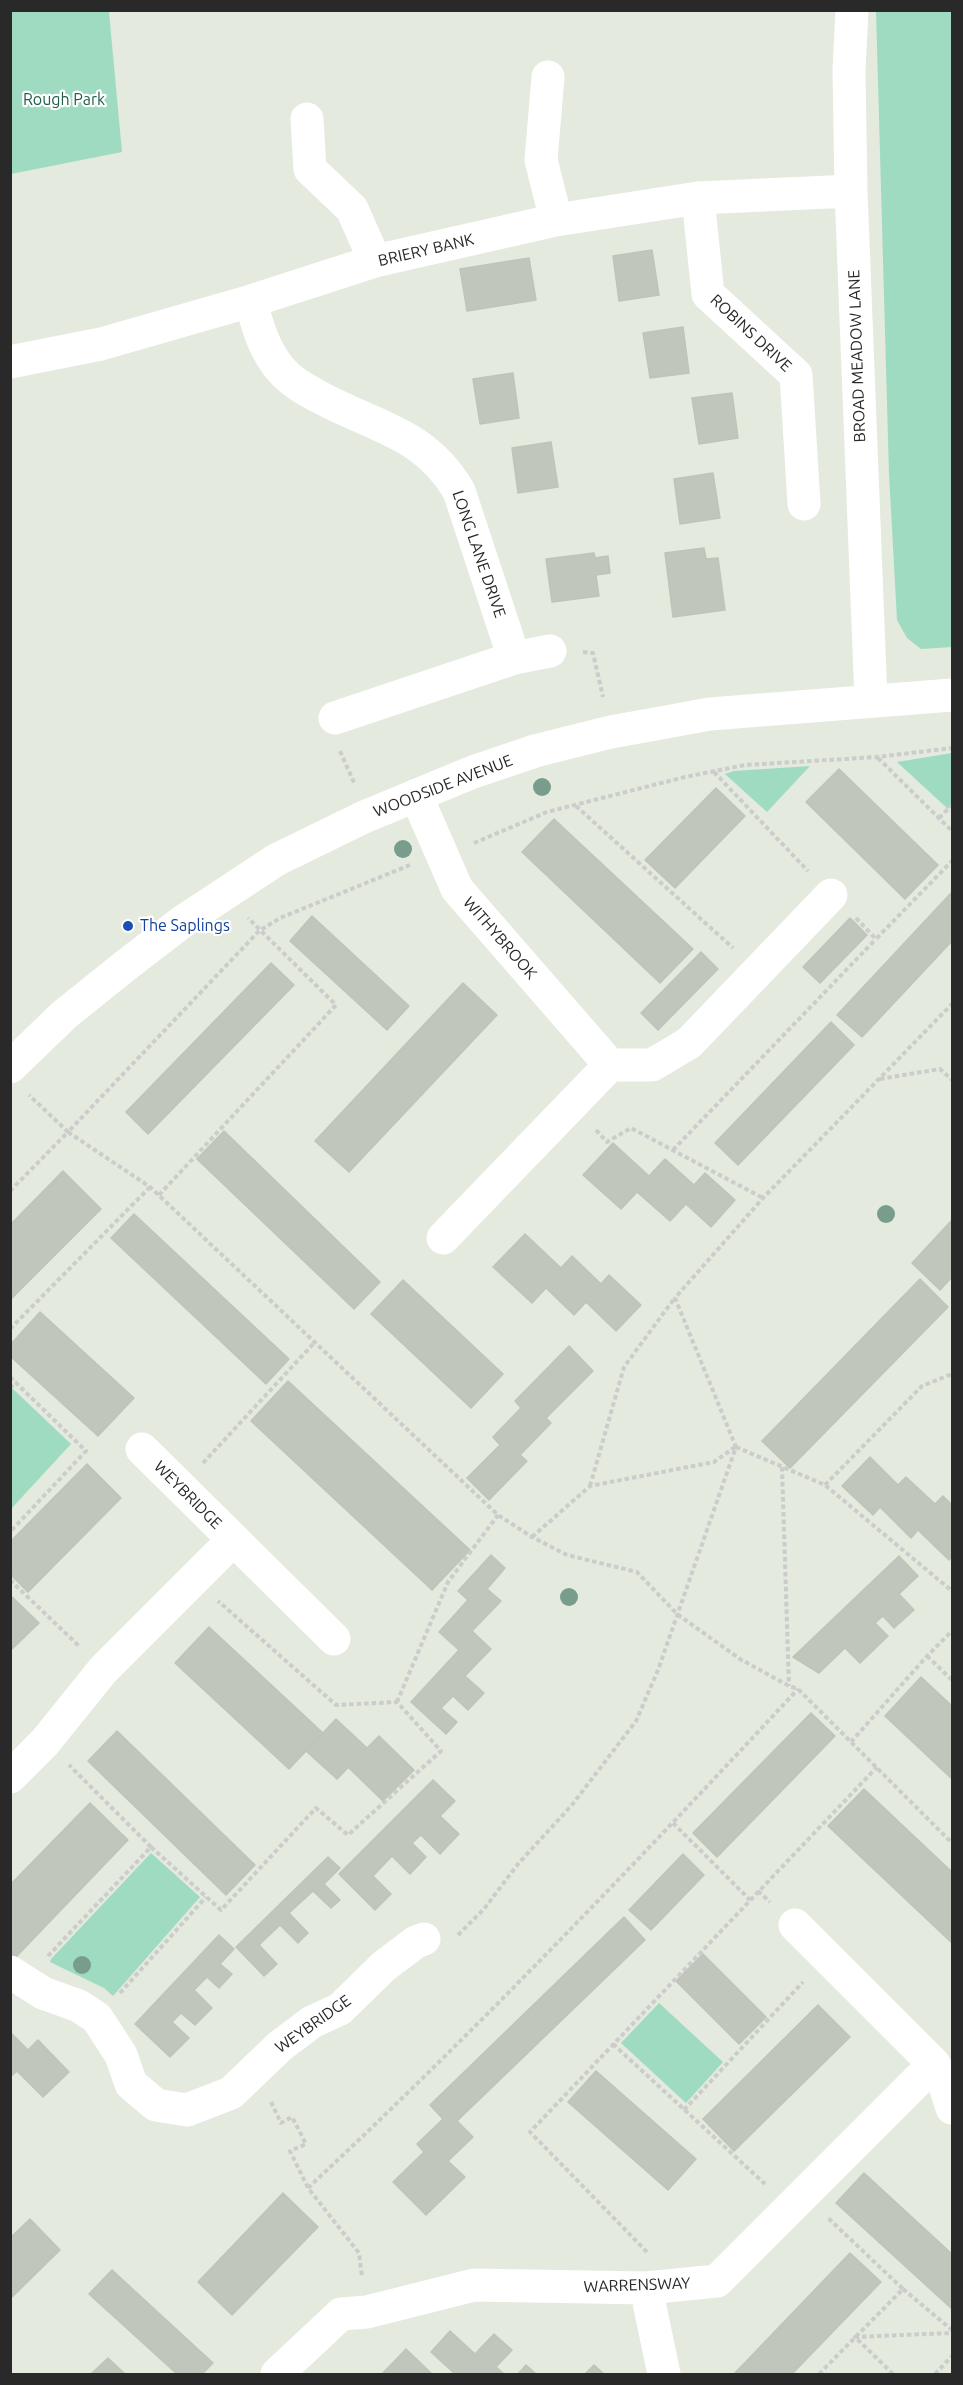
<!DOCTYPE html>
<style>
body{margin:0}
#map{position:relative;width:963px;height:2385px;overflow:hidden;background:#e4eadd;font-family:Ubuntu,sans-serif}
canvas{display:block}
.frame{position:absolute;inset:0;border:12px solid #292929;pointer-events:none}
</style>
<div id="map">
<canvas width="963" height="2385"></canvas>
<div class="frame"></div>
</div>
<script>
const ctx = document.querySelector('canvas').getContext('2d');
ctx.lineJoin = 'round';
function fillPath(path, color) {
  ctx.fillStyle = color;
  ctx.fill(path, 'evenodd');
}
function trace(path, color, width, dash) {
  ctx.strokeStyle = color;
  ctx.lineWidth = width;
  ctx.lineCap = dash ? 'butt' : 'round';
  ctx.setLineDash(dash || []);
  ctx.stroke(path);
}
function label(font, color, halo, rows, align = 'center') {
  ctx.font = font + ' Ubuntu,sans-serif';
  ctx.lineWidth = 4.5;
  ctx.setLineDash([]);
  ctx.textBaseline = 'middle';
  ctx.strokeStyle = halo;
  ctx.fillStyle = color;
  for (const [text, x, y, turn = 0] of rows) {
    ctx.save();
    ctx.translate(x, y);
    ctx.rotate((+turn || 0) * Math.PI / 180);
    ctx.textAlign = isNaN(turn) ? turn : align;
    if (halo) ctx.strokeText(text, 0, 0);
    ctx.fillText(text, 0, 0);
    ctx.restore();
  }
}
const green = new Path2D(`
 M11,10L117,11L109,12L122,152L11,174Z
 M876,11H952V647L921,649L907,638L897,620L889,474Z
 M952,753V805L948,809L897,762Z
 M810,766L767,812L725,774L734,771Z
 M12,1388L71,1444L11,1509L10,1390Z
 M151,1853L200,1897L113,1996L104,1988L50,1962L51,1959Z
 M659,2003L723,2062L686,2103L621,2043Z`);
const building = new Path2D(`
 M652,250L659,295L619,301L613,256Z
 M529,258L536,300L467,311L460,269Z
 M683,327L689,373L650,378L643,333Z
 M513,373L519,418L480,424L473,379Z
 M732,393L738,438L699,444L692,398Z
 M551,442L558,487L518,493L512,448Z
 M713,473L720,518L680,524L674,479Z
 M704,548L706,559L718,558L725,610L673,617L665,553Z
 M594,553L595,558L608,556L610,573L596,575L599,596L552,602L546,559Z
 M839,769L938,865L905,899L806,802Z
 M716,788L745,816L675,888L645,860Z
 M554,819L693,949L660,983L522,852Z
 M952,892V941L862,1037L837,1015Z
 M312,916L409,1006L387,1030L290,941Z
 M850,918L867,935L820,983L803,967Z
 M701,952L718,969L658,1030L641,1013Z
 M271,963L294,985L148,1134L126,1112Z
 M463,983L497,1015L349,1172L315,1141Z
 M831,1022L854,1045L738,1165L715,1143Z
 M224,1131L380,1282L354,1309L197,1159Z
 M613,1143L649,1176L665,1159L694,1185L705,1173L735,1200L711,1227L686,1204L670,1221L637,1192L621,1209L583,1175Z
 M63,1171L101,1209L10,1300V1225Z
 M134,1214L289,1359L266,1384L111,1238Z
 M952,1220V1277L940,1290L912,1263Z
 M525,1234L561,1268L572,1256L601,1284L609,1275L641,1305L616,1331L586,1302L574,1315L546,1288L532,1303L493,1267Z
 M920,1279L948,1307L790,1468L762,1441Z
 M403,1280L503,1374L471,1408L371,1314Z
 M40,1312L134,1398L98,1436L10,1356V1345Z
 M569,1346L593,1371L546,1418L551,1423L520,1455L527,1461L489,1500L467,1478L500,1445L493,1437L521,1408L515,1401Z
 M288,1381L470,1550L432,1590L251,1421Z
 M870,1457L898,1485L906,1477L935,1504L943,1496L952,1505V1556L949,1560L918,1530L911,1538L880,1507L873,1515L842,1486Z
 M87,1464L121,1498L28,1592L10,1574V1542Z
 M491,1555L505,1568L487,1589L501,1601L472,1631L491,1649L465,1676L484,1693L468,1710L453,1696L441,1708L457,1722L446,1734L411,1702L459,1650L439,1632L468,1600L458,1591Z
 M899,1556L918,1576L899,1594L914,1610L894,1628L883,1616L875,1623L888,1636L860,1663L845,1648L819,1673L793,1657Z
 M10,1595L39,1623L10,1651Z
 M209,1627L323,1733L289,1769L175,1663Z
 M921,1677L952,1706V1779L885,1716Z
 M811,1713L835,1736L717,1857L693,1833Z
 M336,1719L367,1748L337,1779L306,1751Z
 M117,1731L255,1865L226,1895L88,1761Z
 M379,1736L414,1770L383,1801L348,1767Z
 M433,1780L455,1801L440,1816L459,1834L440,1854L421,1835L412,1843L426,1857L410,1874L392,1856L373,1876L391,1894L375,1910L339,1874Z
 M864,1789L952,1872V1943L828,1826Z
 M90,1803L128,1840L15,1958L10,1953V1885Z
 M683,1854L704,1875L651,1930L629,1910Z
 M328,1857L340,1868L324,1884L340,1900L331,1908L313,1891L289,1913L308,1933L298,1943L280,1925L259,1945L277,1964L264,1976L236,1947Z
 M624,1917L645,1940L457,2121L473,2137L448,2161L465,2177L426,2215L393,2182L424,2152L417,2144L443,2119L430,2105Z
 M219,1935L234,1949L220,1964L232,1974L219,1988L207,1977L194,1990L212,2008L195,2025L181,2013L172,2022L189,2038L170,2057L135,2024Z
 M703,1954L766,2017L739,2044L676,1981Z
 M818,2005L850,2037L734,2151L703,2119Z
 M10,2032L28,2050L38,2040L69,2072L43,2097L17,2071L10,2077Z
 M596,2071L696,2159L668,2190L568,2102Z
 M864,2173L952,2254V2309L836,2203Z
 M283,2193L318,2227L232,2315L198,2282Z
 M30,2219L60,2250L10,2299V2238Z
 M850,2253L881,2282L792,2374H734Z
 M112,2270L213,2363L202,2374H177L89,2294Z
 M450,2331L475,2354L494,2334L512,2350L496,2367L504,2374H455L431,2352Z
 M406,2349L432,2374H382Z
 M108,2358L125,2374H91Z
 M526,2365L536,2374H518Z
 M594,2365L604,2374H585Z`);
const path = new Path2D(`
 M583,652L593,653L603,697
 M340,751L355,785
 M878,758L952,831
 M714,772L808,871
 M576,806L733,948
 M939,818L952,805
 M474,843L547,812L685,777L745,765L877,757L952,748
 M410,865L280,918L259,931L68,1132L150,1187L498,1515L532,1537L567,1555L637,1572L677,1614L740,1659L789,1686L798,1689L952,1843
 M856,918L876,939L952,861
 M880,1079L940,1069L952,1080
 M596,1130L607,1142L631,1128L763,1198
 M673,1150L876,939
 M10,1191L68,1132L29,1095
 M159,1195L336,1005L248,918
 M10,1329L150,1187
 M10,1377L86,1451L10,1532
 M10,1388L16,1382
 M736,1447L825,1485L952,1591
 M203,1463L315,1342
 M782,1467L789,1686
 M825,1485L922,1386L952,1374
 M590,1486L624,1367L674,1299
 M532,1537L590,1486L714,1462L735,1447
 M10,1580L79,1646
 M927,1656L952,1680
 M397,1702L448,1582L498,1515
 M851,1742L927,1656L952,1631
 M673,1823L750,1900
 M151,1847L221,1910L316,1808L348,1835L441,1751L397,1702L336,1705L218,1601
 M758,1891L770,1902
 M458,1935L484,1909L518,1864L572,1805L636,1721L658,1670L736,1447L675,1298L763,1198L952,1004
 M48,1956L151,1847L69,1765
 M120,1993L206,1897
 M613,2044L765,2184
 M271,2102L281,2123L292,2117L306,2144L290,2151L308,2188L359,2253L362,2277
 M684,2110L803,1982
 M308,2188C478,2029 639,1860 798,1689
 M647,2252L530,2132L877,1767
 M903,2289L952,2330
 M819,2374L903,2289L828,2218
 M893,2374L855,2337L952,2333
 M935,2374L952,2356`);
const minor = new Path2D(`
 M852,10L849,70L851,191L871,701
 M548,77L541,160L556,220
 M307,119L310,169L352,209L375,261
 M698,198L708,294L796,375L804,504
 M251,301C257,326 265,353 283,372C294,384 310,392 325,400C379,428 425,434 459,491L514,658
 M10,362L101,344L251,301L375,261L556,220L698,198L851,191
 M335,718L514,658L550,651
 M416,795L457,889L610,1065
 M10,1067L64,1015L125,966L182,922L276,860L364,817L473,772L535,751L611,732L710,714L952,695
 M443,1238L610,1065H652L689,1043L831,895
 M142,1449L334,1639
 M10,1777L45,1742L103,1670L233,1540
 M795,1925L934,2064L945,2086L952,2108
 M10,1972L43,1993L79,2006L97,2018L121,2055L131,2084L156,2105L187,2110L231,2093L280,2046L312,2022L340,2009L384,1966L416,1942L424,1939
 M646,2288L664,2374
 M277,2374L341,2314L367,2312L474,2285L646,2288L717,2281L934,2064`);
const trees = [
 [542,787],
 [403,849],
 [886,1214],
 [569,1597],
 [82,1965]
];
const markers = [
 [128,926,6,"#1a4fb4"]
];
const parkNames = [
 ["Rough Park",64,100]
];
const streetNames = [
 ["BRIERY BANK",426,250,-13],
 ["ROBINS DRIVE",751,333,43],
 ["BROAD MEADOW LANE",857,356,-92],
 ["LONG LANE DRIVE",479,554,71],
 ["WOODSIDE AVENUE",443,786,-21],
 ["WITHYBROOK",500,938,49],
 ["WEYBRIDGE",188,1495,45],
 ["WEYBRIDGE",313,2024,-35],
 ["WARRENSWAY",637,2285,-2]
];
const transitNames = [
 ["The Saplings",140,926]
];
fillPath(green, '#9fdbc0');
fillPath(building, '#c0c6bc');
trace(building, '#bdc5b7', 1.5);
trace(path, '#ccc', 4, [4.5, 3]);
trace(minor, '#fff', 33);
ctx.fillStyle = '#799d8d';
for (const [x, y] of trees) {
  ctx.beginPath();
  ctx.arc(x, y, 9, 0, 2 * Math.PI);
  ctx.fill();
}
for (const [x, y, r, color] of markers) {
  const dot = new Path2D();
  dot.arc(x, y, r, 0, 2 * Math.PI);
  ctx.fillStyle = color;
  ctx.fill(dot);
  trace(dot, '#fff', 2);
}
label('16px', '#215e4b', '#fff', parkNames);
label('16px', '#292929', '#fff', streetNames);
label('16px', '#164399', '#fff', transitNames, 'left');
</script>
